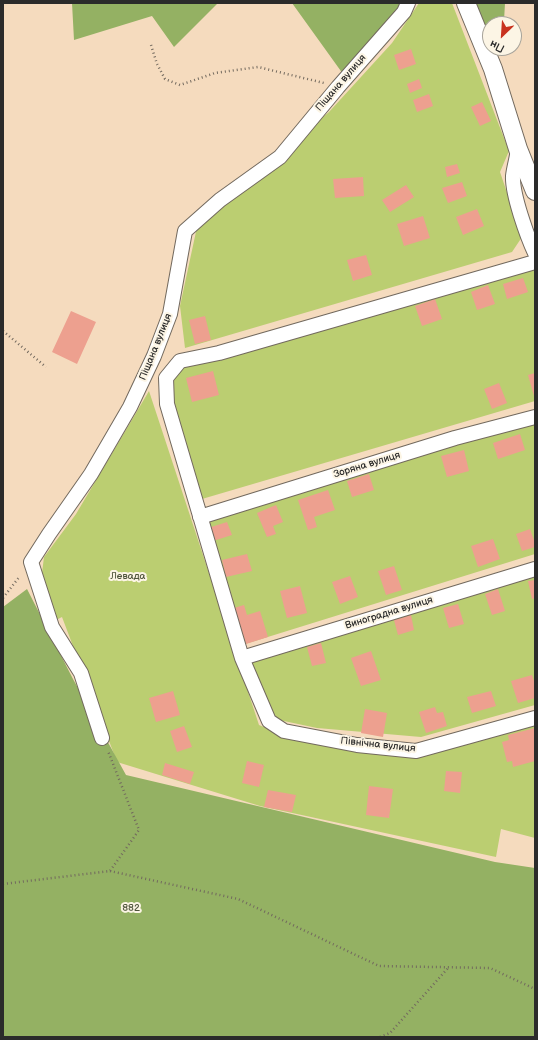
<!DOCTYPE html>
<meta charset="utf-8">
<style>
body{margin:0}
#map{position:relative;width:538px;height:1040px;overflow:hidden;background:#f5dbbe;font-family:"Balsamiq Sans",sans-serif}
canvas{display:block}
.frame{position:absolute;inset:0;border:4px solid #2b2b2b;pointer-events:none}
.north{position:absolute;left:482px;top:16px;width:40px;height:40px;box-sizing:border-box;background:#fcf5e5;border:1px solid #a8a49b;border-radius:50%;rotate:205deg;font-size:11px;font-weight:700;line-height:16px;text-align:center;color:#2b2b2b}
.north::after{content:'';display:block;margin:auto;width:14px;height:18px;background:#c8321e;clip-path:polygon(50% 0,100% 100%,50% 72%,0 100%)}
</style>
<div id="map">
<canvas width="538" height="1040"></canvas>
<div class="frame"></div>
<div class="north">Пн</div>
</div>
<script>
const ctx = document.querySelector('canvas').getContext('2d');
ctx.lineJoin = 'round';
function fillPath(path, color) {
  ctx.fillStyle = color;
  ctx.fill(path, 'evenodd');
}
function trace(path, color, width, dash) {
  ctx.strokeStyle = color;
  ctx.lineWidth = width;
  ctx.lineCap = dash ? 'butt' : 'round';
  ctx.setLineDash(dash || []);
  ctx.stroke(path);
}
function label(font, color, halo, rows, align = 'center') {
  ctx.font = font + ' "Balsamiq Sans",sans-serif';
  ctx.lineWidth = 4;
  ctx.setLineDash([]);
  ctx.textBaseline = 'middle';
  ctx.strokeStyle = halo;
  ctx.fillStyle = color;
  for (const [text, x, y, turn = 0] of rows) {
    ctx.save();
    ctx.translate(x, y);
    ctx.rotate((+turn || 0) * Math.PI / 180);
    ctx.textAlign = isNaN(turn) ? turn : align;
    if (halo) ctx.strokeText(text, 0, 0);
    ctx.fillText(text, 0, 0);
    ctx.restore();
  }
}
const green = new Path2D(`
 M419,3H452L509,151L500,172L522,237L512,252L185,348L180,306L197,227L221,202L329,112L392,43Z
 M535,266V401L202,499L168,398L177,365Z
 M149,391L259,725L276,732L430,748L535,718V838L501,829L496,857L260,806L117,762L62,617L54,621L41,581L44,557L76,514Z
 M535,416V554L242,645L201,514L211,506Z
 M535,566V705L421,737L317,728L279,720L265,709L246,658Z`);
const forest = new Path2D(`
 M72,3H218L174,47L152,16L74,40Z
 M292,3H407L343,74Z
 M474,3H505L504,21L502,24H490V37Z
 M27,589L73,679L126,775L495,862L535,868V1037H3V607Z`);
const building = new Path2D(`
 M411,49L416,64L399,70L394,55Z
 M419,79L422,88L410,93L407,84Z
 M429,94L433,106L417,112L413,100Z
 M482,102L491,121L480,126L471,107Z
 M457,164L460,173L447,177L445,167Z
 M363,177L364,196L335,198L333,179Z
 M462,182L467,196L448,203L442,188Z
 M406,185L414,197L390,212L382,200Z
 M477,209L484,226L463,235L456,217Z
 M423,216L430,238L404,246L397,224Z
 M366,255L372,275L353,281L347,260Z
 M523,278L528,292L507,299L503,284Z
 M488,285L495,304L477,310L471,292Z
 M435,299L442,319L422,326L415,306Z
 M71,311L96,322L77,364L52,352Z
 M205,316L211,340L195,344L189,320Z
 M213,371L219,395L192,402L186,378Z
 M535,373V396H534L528,375Z
 M499,383L507,403L492,409L484,389Z
 M520,434L525,450L498,459L493,443Z
 M464,450L469,471L447,477L441,456Z
 M369,474L374,490L352,497L347,481Z
 M328,490L335,510L314,517L317,527L308,530L298,500Z
 M276,505L283,522L273,526L276,534L267,537L257,513Z
 M227,522L232,535L213,541L208,528Z
 M530,529L535,543V547L522,551L516,534Z
 M493,539L500,559L478,567L471,546Z
 M247,554L252,571L226,577L222,560Z
 M394,566L402,590L386,595L378,571Z
 M350,576L358,597L340,604L332,582Z
 M535,580V598L532,599L528,581Z
 M300,586L307,613L287,618L280,591Z
 M498,589L505,611L492,615L485,594Z
 M458,604L464,624L449,628L443,608Z
 M244,605L247,615L260,611L268,637L246,644L234,608Z
 M411,615L414,630L398,635L394,620Z
 M321,643L326,663L312,666L307,647Z
 M371,651L381,680L361,686L351,658Z
 M532,675L535,684V698L518,703L511,681Z
 M173,691L180,715L156,722L149,698Z
 M491,691L496,706L472,713L467,697Z
 M435,707L437,713L443,712L447,726L426,733L419,712Z
 M365,709L387,713L383,737L361,733Z
 M184,726L192,747L177,752L170,731Z
 M535,728V761L513,767L512,761L507,762L502,742L509,740L508,735Z
 M247,761L264,765L259,787L242,783Z
 M165,763L194,772L190,784L162,775Z
 M446,771L462,772L460,793L444,791Z
 M369,786L393,789L389,818L366,815Z
 M268,790L296,795L292,812L264,807Z`);
const path = new Path2D(`
 M151,45L157,64L165,79L180,85L215,73L258,67L324,83
 M3,331L46,367
 M3,598L20,576
 M110,871L238,899L379,966L490,968L535,989
 M3,884L110,871L139,830L108,751
 M380,1037L390,1033L449,967`);
const minor = new Path2D(`
 M518,149C517,158 514,167 513,176C512,194 527,236 535,253
 M535,262L219,353L180,361L166,378L167,404L242,658L269,721L284,731L357,745L416,751L535,718
 M200,517L455,438L535,417
 M242,658L535,569
 M102,738L81,673L52,627L31,562L49,534L91,474L130,407L154,356L170,314L185,231L220,200L280,157L338,87L404,12L408,3`);
const tertiary = new Path2D(`
 M466,3L493,69L518,149L535,191`);
const streetNames = [
 ["Піщана вулиця",341,83,-49],
 ["Піщана вулиця",156,347,-68],
 ["Зоряна вулиця",367,465,-17],
 ["Виноградна вулиця",389,613,-17],
 ["Північна вулиця",378,745,6]
];
const parkNames = [
 ["Левада",128,576],
 ["882",131,908]
];
fillPath(green, '#bbce71');
fillPath(forest, '#94b163');
fillPath(building, '#eda08f');
trace(minor, '#72695e', 16);
trace(tertiary, '#72695e', 20);
trace(path, '#72695e', 2.5, [1, 3]);
trace(minor, '#fff', 14);
trace(tertiary, '#fff', 18);
label('10px', '#2b2b2b', '#fcf5e5', streetNames);
label('10px', '#4f543c', '#fcf5e5', parkNames);
</script>
